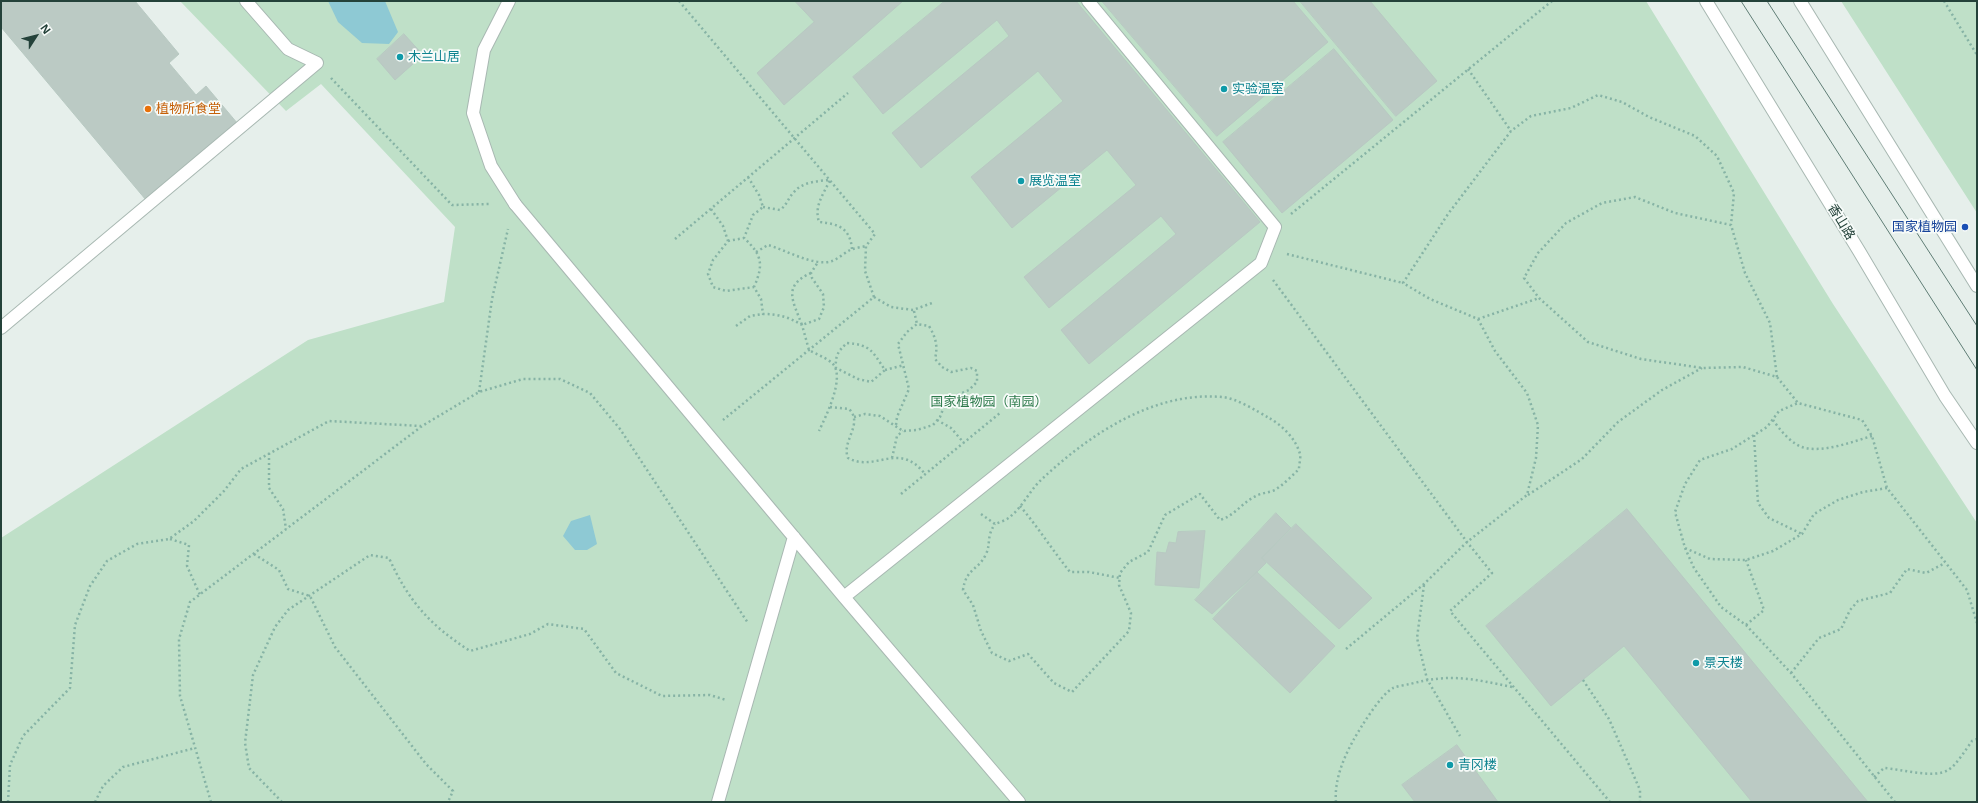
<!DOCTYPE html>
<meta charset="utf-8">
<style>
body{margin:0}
#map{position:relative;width:1978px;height:803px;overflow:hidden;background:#e6efeb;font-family:"Open Sans",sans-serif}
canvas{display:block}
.frame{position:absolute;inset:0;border:2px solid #24423a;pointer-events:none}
.north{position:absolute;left:16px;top:16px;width:40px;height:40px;-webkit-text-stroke:3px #f7fbf9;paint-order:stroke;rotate:54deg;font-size:11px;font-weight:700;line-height:16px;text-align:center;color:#24423a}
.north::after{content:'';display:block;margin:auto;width:14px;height:18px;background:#24423a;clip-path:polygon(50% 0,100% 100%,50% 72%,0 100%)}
</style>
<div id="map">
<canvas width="1978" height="803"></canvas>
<div class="frame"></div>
<div class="north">N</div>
</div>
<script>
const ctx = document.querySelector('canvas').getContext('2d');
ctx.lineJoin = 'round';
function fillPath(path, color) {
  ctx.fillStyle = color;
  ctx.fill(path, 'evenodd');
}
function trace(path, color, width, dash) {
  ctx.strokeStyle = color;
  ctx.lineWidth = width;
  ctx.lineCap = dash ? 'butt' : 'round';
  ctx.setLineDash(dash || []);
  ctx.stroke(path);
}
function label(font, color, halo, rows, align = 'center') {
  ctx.font = font + ' "Open Sans","Noto Sans SC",sans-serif';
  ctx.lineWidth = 3.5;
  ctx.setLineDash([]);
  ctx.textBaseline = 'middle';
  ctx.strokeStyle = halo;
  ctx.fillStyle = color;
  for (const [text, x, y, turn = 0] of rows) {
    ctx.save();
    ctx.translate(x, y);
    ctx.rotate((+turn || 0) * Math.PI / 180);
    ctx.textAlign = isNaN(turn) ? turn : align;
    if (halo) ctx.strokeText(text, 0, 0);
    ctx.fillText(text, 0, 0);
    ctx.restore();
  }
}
const green = new Path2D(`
 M180,1H1646L1833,304L1977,523V802H1V538L308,340L444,302L455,227L321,84L286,111Z
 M1841,1H1977V213Z`);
const water = new Path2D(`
 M328,1H385L398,32L389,44L362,43L338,22Z
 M590,515L597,544L587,550H575L563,536L571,521Z`);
const building = new Path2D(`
 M1,1H135L179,54L169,63L196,95L206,86L238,124L146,200L1,27Z
 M795,1H903L784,105L757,73L814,22Z
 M945,1H1076L1260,222L1089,364L1061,330L1176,234L1161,216L1049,308L1024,277L1136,185L1107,150L1012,228L971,177L1063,101L1038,71L921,168L892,133L1009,36L997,20L883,114L853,77Z
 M1102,1H1293L1328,42L1217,136Z
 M1300,1H1370L1437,81L1396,116Z
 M404,34L423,55L395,80L377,59Z
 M1334,49L1393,120L1282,213L1223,142Z
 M1627,509L1868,802H1752L1624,646L1551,706L1486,626Z
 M1276,513L1291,528L1262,558L1266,563L1257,572L1212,614L1195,600Z
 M1296,524L1372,598L1339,629L1262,558Z
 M1205,531L1199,588L1155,585L1157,552L1166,553L1169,542L1176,543L1178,532Z
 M1257,572L1335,646L1290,693L1213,619Z
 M1457,745L1498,802H1415L1402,785Z`);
const path = new Path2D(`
 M679,1L875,234L866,246L865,271L874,297L723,420
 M1944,1L1977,55
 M1468,69L1511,131
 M331,78L452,205L490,204
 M748,177L759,195L763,207L753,215L744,238C762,255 764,264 754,287L761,299L763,314C778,314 789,317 802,325L809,350C816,354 827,358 833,364C845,378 826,416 819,431
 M763,207L780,210C787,205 788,198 794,192C802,182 818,181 830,180C823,195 814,206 819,222C839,224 850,228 852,249
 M711,209L723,226L728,241L713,260L708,274L713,287L726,291L754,287
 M1291,214L1552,1
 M675,239L848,93
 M728,241L744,238
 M756,252L768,245C786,250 814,267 832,261C838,259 844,253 850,250C855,248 861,247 866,246
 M1287,254L1403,283
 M811,273C782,286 793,301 802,325L819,319L824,307L823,294L812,278L811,273L818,262
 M1273,280L1467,542L1492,573L1450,611L1610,802
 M874,297L891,307L913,310L932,303
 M914,311L917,324
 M1478,319L1539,298
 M736,326L750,316L763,314
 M847,343C871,345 872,351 885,370L871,382L858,379L836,368C835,356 838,351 847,343Z
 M885,370L904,365
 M1777,377L1770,323L1745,273L1731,225L1675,213L1635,197L1602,203L1566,223L1538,253L1524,278L1539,298L1588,342L1641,359L1703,368L1743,367L1777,377L1798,403
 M479,392L492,299L508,229
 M830,407L849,409C864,424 841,441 848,458C876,473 898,440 925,474
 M854,417L865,414L880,416L903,431L917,430L933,425L940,417L945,404L957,395L969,390L977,382V371L971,368L951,372L942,367L935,359C938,346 936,338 929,326L917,324L907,332L898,344L909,389L897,417L896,425
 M937,420L951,428L964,443
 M1773,420C1780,430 1792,445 1805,448C1827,452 1851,442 1872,436
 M1754,435L1758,503L1769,518L1802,534
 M269,453V488L283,509L286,529
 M892,458L897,436L903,431
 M1887,488L1863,492L1838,500L1814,514L1802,534L1773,551L1746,560L1710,559L1685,548L1675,512L1685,484L1700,460L1732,449L1767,427L1779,411L1798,403L1862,420L1872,436L1887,488L1967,590L1977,623
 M901,494L1000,413
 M1528,495L1582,459L1618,422L1662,390L1702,368
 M1020,506C1038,527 1053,551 1070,572H1089L1120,578
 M981,514L995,524C1000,522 1007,520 1011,516C1023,506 1030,490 1042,479C1090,434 1154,391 1222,397C1236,398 1257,411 1269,418C1282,425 1296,439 1300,454C1301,458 1299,464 1299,469C1292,476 1284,484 1275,490C1268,493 1260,493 1254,497C1241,504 1234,516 1220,520L1200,494L1165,515L1148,552L1129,562L1120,573L1119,585L1131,613L1129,631L1072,692L1054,683L1028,654L1009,661L992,653L981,631L973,605L963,590C966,568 979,570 986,554C991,544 986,537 995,524
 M170,539L189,545L187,566L200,595
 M1685,548L1694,568L1721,607L1746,625L1791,673L1895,802
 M254,554L279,570L288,589L310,596L335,647L426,764L453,791L448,802
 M1424,585L1417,638L1427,679L1460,736
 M1746,625L1764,610L1746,560
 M1346,649L1424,584L1467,542L1527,495L1536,458L1538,425L1527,393L1495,351L1478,319L1430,299L1403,283L1448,214L1511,131L1531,116L1571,108L1598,95L1622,102L1649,117L1695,136L1717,156L1734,193L1731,225
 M1791,673L1819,638L1841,629L1850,610L1858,601L1890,593L1907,569L1926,573L1945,563
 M1583,680L1609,719L1640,790V802
 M1874,777L1884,768C1901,769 1934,779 1948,770C1956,766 1966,749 1972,741L1977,739
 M8,802L10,765L23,736L70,688L75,625L90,586L107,561L137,544L169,539L194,521L224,491L241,469L329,421L421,426
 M95,802L103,786L123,767L195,748
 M211,802L180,696L179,639L190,602L422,426L479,392L523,379H560L590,393L620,429L748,623
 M282,802L249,768L245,743L253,675L275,627L288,610L370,555L389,558C409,602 430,625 470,651L530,634L548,624L584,629L616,673L662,696L710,695L726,700
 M1336,802C1334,780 1344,757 1354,739C1361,727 1381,694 1393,688C1398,686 1405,685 1410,684C1451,673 1473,679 1512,687`);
const service = new Path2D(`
 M515,204L844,597L1019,802
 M844,597L1261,263L1275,227L1088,1
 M718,802L794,537`);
const minor = new Path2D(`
 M509,1L484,50L473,113L491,166L515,204
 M1,328L317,63L288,49L246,1`);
const tertiary = new Path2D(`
 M1706,1L1859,251L1945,396L1977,443
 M1800,1L1977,286`);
const tram = new Path2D(`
 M1741,1L1977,370
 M1767,1L1977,326`);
const markers = [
 [400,57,4,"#0f9aa8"],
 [1224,89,4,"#0f9aa8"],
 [148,109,4,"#e8710a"],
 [1021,181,4,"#0f9aa8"],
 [1965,227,4,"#1a4fb4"],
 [1696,663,4,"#0f9aa8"],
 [1450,765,4,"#0f9aa8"]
];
const cultureNames = [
 ["木兰山居",408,57],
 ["实验温室",1232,89],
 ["展览温室",1029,181],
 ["景天楼",1704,663],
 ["青冈楼",1458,765]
];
const foodNames = [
 ["植物所食堂",156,109]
];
const streetNames = [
 ["香山路",1841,222,59]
];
const transitNames = [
 ["国家植物园",1957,227]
];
const parkNames = [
 ["国家植物园（南园）",989,402]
];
fillPath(green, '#bfe0c8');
fillPath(water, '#8ec9d4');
fillPath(building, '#bbcac4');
trace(building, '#b8c9c2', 1);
trace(service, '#a8b8b2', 14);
trace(minor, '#a8b8b2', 14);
trace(tertiary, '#a8b8b2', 14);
trace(path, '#86b3a5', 2.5, [2, 3]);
trace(service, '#fff', 12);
trace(minor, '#fff', 12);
trace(tertiary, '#fff', 12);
trace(tram, '#5f7d75', 1);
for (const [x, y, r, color] of markers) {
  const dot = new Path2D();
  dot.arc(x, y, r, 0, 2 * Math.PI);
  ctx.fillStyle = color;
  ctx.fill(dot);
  trace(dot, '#f7fbf9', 1.5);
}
label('13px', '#0d838f', '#f7fbf9', cultureNames, 'left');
label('13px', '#c56008', '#f7fbf9', foodNames, 'left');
label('13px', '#24423a', '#f7fbf9', streetNames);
label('13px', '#164399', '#f7fbf9', transitNames, 'right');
label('13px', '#2d7a4b', '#f7fbf9', parkNames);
</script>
